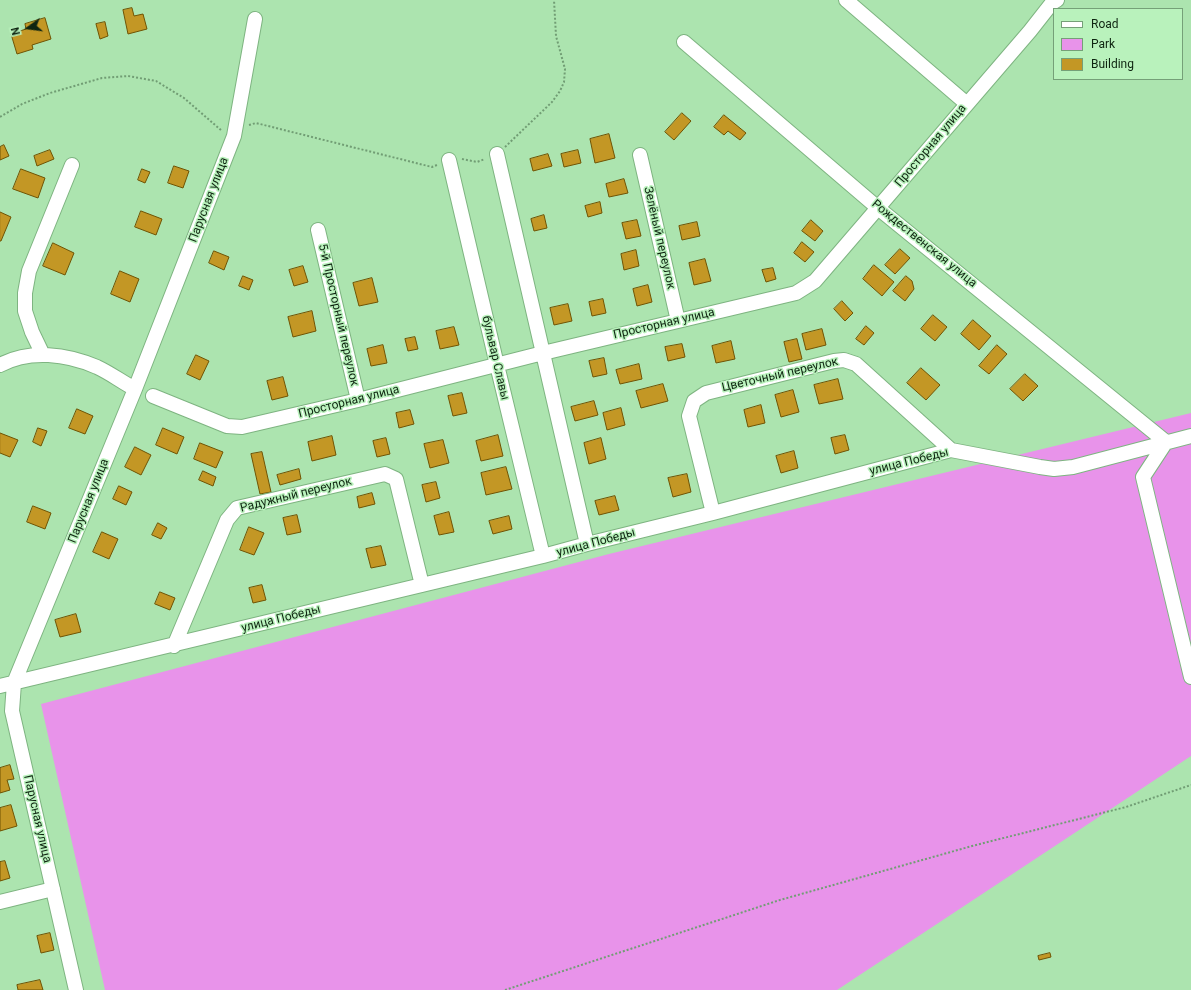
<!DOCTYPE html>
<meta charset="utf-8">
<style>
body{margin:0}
#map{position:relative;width:1191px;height:990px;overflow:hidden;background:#ace4af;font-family:Roboto,sans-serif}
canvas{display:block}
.legend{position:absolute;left:1053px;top:8px;width:130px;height:72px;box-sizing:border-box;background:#b9f2bc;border:1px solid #75a078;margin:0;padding:5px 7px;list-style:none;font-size:12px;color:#0f2511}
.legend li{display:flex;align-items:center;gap:8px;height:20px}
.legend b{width:20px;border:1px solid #75a078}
.north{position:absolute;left:8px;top:8px;width:40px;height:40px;-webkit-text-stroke:3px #b9f2bc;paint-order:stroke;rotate:256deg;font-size:11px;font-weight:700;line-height:16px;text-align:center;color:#0f2511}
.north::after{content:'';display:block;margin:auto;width:14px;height:18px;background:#0f2511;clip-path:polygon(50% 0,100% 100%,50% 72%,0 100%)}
</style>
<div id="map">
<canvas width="1191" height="990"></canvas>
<ul class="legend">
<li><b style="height:5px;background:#fff"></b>Road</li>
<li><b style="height:11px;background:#e893ea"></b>Park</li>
<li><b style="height:11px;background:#c39725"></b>Building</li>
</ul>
<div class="north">N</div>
</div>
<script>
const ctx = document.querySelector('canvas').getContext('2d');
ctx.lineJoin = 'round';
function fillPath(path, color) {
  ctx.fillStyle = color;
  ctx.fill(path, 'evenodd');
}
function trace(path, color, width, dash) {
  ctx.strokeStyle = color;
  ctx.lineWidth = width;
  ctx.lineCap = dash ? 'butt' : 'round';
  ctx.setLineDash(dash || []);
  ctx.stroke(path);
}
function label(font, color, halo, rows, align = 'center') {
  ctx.font = font + ' Roboto,sans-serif';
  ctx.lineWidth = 3;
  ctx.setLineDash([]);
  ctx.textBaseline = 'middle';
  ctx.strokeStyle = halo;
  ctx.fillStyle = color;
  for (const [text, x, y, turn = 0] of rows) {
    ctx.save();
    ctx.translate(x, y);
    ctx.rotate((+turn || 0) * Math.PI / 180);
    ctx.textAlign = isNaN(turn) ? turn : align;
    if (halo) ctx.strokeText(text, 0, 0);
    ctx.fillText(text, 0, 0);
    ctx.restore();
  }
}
const green = new Path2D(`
 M1191,413V756L837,990H105L41,704L609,554Z`);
const building = new Path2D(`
 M132,8L134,16L143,14L147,29L128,34L123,10Z
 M45,18L51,39L32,45L33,49L17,54L11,34L26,29L25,24Z
 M105,22L108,36L100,39L96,24Z
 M682,113L691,121L674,140L665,132Z
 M724,115L746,133L740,140L728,131L724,135L714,127Z
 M609,134L615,158L595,163L590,139Z
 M4,145L9,156L0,160V147Z
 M50,150L54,159L37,166L34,156Z
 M578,150L581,163L564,167L561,154Z
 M548,154L552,166L533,171L530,159Z
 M174,166L189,171L183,188L168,183Z
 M21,169L45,178L38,198L13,189Z
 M142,169L150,172L145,183L138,180Z
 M624,179L628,193L609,197L606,184Z
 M600,202L602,213L588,217L585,206Z
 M141,211L162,219L156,235L135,227Z
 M0,212L11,217L1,241H0Z
 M544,215L547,228L534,231L531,219Z
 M637,220L641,236L626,239L622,223Z
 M811,220L823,231L815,241L802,231Z
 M697,222L700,236L682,240L679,226Z
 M802,242L814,252L805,262L794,253Z
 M53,243L74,253L65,275L43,266Z
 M900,249L910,258L895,274L885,265Z
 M636,250L639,266L624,270L621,254Z
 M214,251L229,257L224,270L209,263Z
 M705,259L711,281L694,285L689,263Z
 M874,265L894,282L882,296L863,279Z
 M303,266L308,282L294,286L289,270Z
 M773,268L776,279L766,282L762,270Z
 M120,271L139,279L130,302L111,294Z
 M243,276L253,280L249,290L239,286Z
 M906,276L912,281L914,289L905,301L893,291Z
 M372,278L378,302L359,306L353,283Z
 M648,285L652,302L637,306L633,289Z
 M603,299L606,313L592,316L589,302Z
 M842,301L853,313L845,321L834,309Z
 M568,304L572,321L554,325L550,308Z
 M312,311L316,331L293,337L288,317Z
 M933,315L947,327L935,341L921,329Z
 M973,320L991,336L979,350L961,334Z
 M866,326L874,333L864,345L856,339Z
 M454,327L459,345L440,349L436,331Z
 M822,329L826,345L806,350L802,334Z
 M415,337L418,349L408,351L405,339Z
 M797,339L802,359L789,362L784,342Z
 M731,341L735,359L716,363L712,346Z
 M682,344L685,357L668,361L665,347Z
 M383,345L387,363L371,366L367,349Z
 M997,345L1007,354L989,374L979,366Z
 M196,355L209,361L200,380L187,374Z
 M604,358L607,374L593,377L589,361Z
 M639,364L642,379L620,384L616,370Z
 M921,368L940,385L926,400L907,383Z
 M1025,374L1038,386L1023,401L1010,389Z
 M283,377L288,396L272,400L267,381Z
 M838,379L843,399L819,404L814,385Z
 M663,384L668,401L641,408L636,391Z
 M793,390L799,412L781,417L775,395Z
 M462,393L467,413L453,416L448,396Z
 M594,401L598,415L575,421L571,407Z
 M761,405L765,423L748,427L744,410Z
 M621,408L625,425L607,430L603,413Z
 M77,409L93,416L85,434L69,428Z
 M410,410L414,424L399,428L396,413Z
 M38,428L47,431L41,446L33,442Z
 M163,428L184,437L177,454L156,445Z
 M0,433L18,440L10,457L0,453Z
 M498,435L503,456L481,461L476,441Z
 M845,435L849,450L835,454L831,438Z
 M332,436L336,455L312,461L308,442Z
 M386,438L390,454L377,457L373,441Z
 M601,438L606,459L589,464L584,443Z
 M443,440L449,463L430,468L424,444Z
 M200,443L223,452L216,468L194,459Z
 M135,447L151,455L141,475L125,467Z
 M794,451L798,468L781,473L776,456Z
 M262,452L271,492L260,494L251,454Z
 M506,467L512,489L486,495L481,473Z
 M299,469L301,479L280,485L277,475Z
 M203,471L216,477L213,486L199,480Z
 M687,474L691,492L673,497L668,478Z
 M436,482L440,498L426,502L422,485Z
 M119,486L132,492L126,505L113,499Z
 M372,493L375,504L359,508L357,497Z
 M615,496L619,510L599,515L595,501Z
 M33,506L51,513L45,529L27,522Z
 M449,512L454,532L439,535L434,516Z
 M297,515L301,532L287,535L283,518Z
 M509,516L512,529L493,534L489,521Z
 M158,523L167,528L161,539L152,535Z
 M249,527L264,533L254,555L240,550Z
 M102,532L118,539L109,559L93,552Z
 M381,546L386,565L371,568L366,549Z
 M262,585L266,600L253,603L249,588Z
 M160,592L175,598L170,610L155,604Z
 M76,614L81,632L60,637L55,620Z
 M10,765L14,779L7,780L10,790L0,793V768Z
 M11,805L17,826L0,831V808Z
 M5,861L10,878L0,881V862Z
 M50,933L54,950L41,953L37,936Z
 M1050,953L1051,957L1039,960L1038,956Z
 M40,980L43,990H18L17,985Z`);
const path = new Path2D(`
 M0,117L22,104L50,93L102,78L128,76L156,81L184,98L222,131
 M249,125L256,123L432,167L437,165
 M505,147L552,102L560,91L564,82L565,69L556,36L554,0
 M462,159L477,162L485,159
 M505,990L780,900L972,846L1126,807L1191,785`);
const minor = new Path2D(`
 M846,0L967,104
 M684,42L878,208L1166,442L1143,477L1191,677
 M497,154L587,544
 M640,155L678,321
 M449,160L497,365L543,556
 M318,230L358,400
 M43,355L32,332L25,311V293L29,271L72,165
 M0,365C30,349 67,354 97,367C110,373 122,382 135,389
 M153,396L227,426L242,427L358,400L543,353L796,293L815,281L1030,31L1052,3L1057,0
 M713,513L689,416L694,401L706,393L834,361L844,360L856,364L951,450
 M174,646L227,520L237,508L385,474L396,479L422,585
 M0,686L543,556L587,544L713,513L951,450L1040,467L1054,469L1073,467L1191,436
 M0,902L53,889
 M76,990L12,711L14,683L135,389L234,136L255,19`);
const streetNames = [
 ["Просторная улица",931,146,-50],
 ["Парусная улица",209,200,-69],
 ["Зелёный переулок",659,238,77],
 ["Рождественская улица",924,244,39],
 ["5-й Просторный переулок",338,315,77],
 ["Просторная улица",664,324,-13],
 ["бульвар Славы",495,358,77],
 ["Цветочный переулок",780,375,-13],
 ["Просторная улица",349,402,-14],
 ["улица Победы",909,462,-14],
 ["Радужный переулок",296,495,-14],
 ["Парусная улица",89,501,-68],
 ["улица Победы",596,543,-15],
 ["улица Победы",281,619,-14],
 ["Парусная улица",37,819,77]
];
fillPath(green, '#e893ea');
fillPath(building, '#c39725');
trace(building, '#6f5303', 1);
trace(minor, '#7eb481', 16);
trace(path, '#719d74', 2, [2, 2]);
trace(minor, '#fff', 14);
label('12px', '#0f2511', '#b9f2bc', streetNames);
</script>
